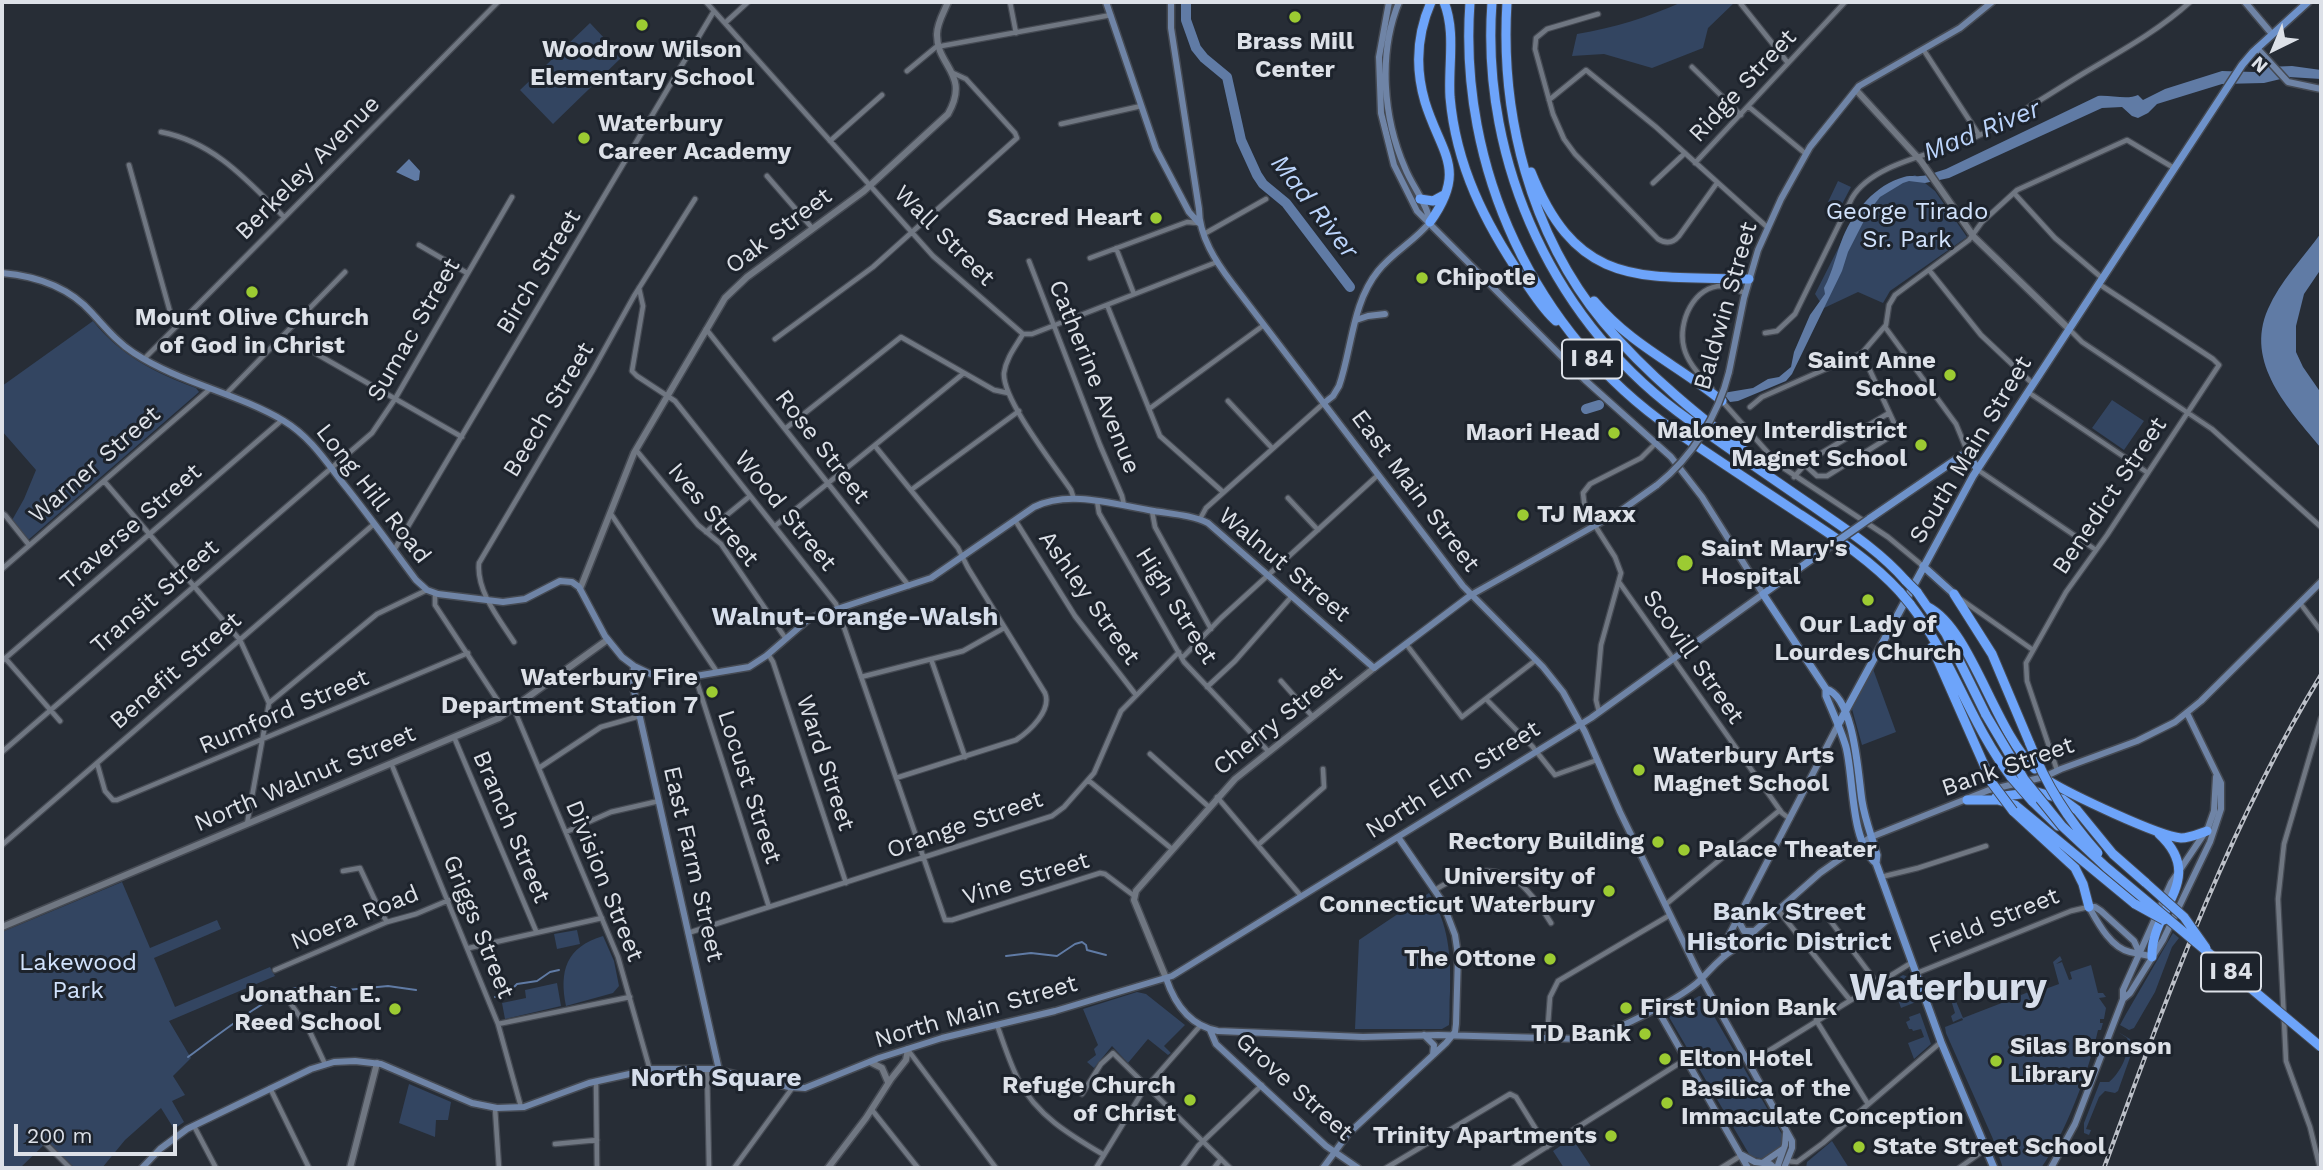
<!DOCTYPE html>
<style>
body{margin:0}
#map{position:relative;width:2323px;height:1170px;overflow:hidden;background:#272d36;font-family:"Work Sans",sans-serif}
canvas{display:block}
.frame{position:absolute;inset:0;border:4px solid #dde1e8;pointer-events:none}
.north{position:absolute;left:2239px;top:14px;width:70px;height:70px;-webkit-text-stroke:5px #1d232c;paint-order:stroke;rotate:223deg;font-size:19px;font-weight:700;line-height:28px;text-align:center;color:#dde1e8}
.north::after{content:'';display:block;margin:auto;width:24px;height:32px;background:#dde1e8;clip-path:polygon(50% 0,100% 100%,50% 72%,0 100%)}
.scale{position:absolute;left:14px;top:1124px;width:163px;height:32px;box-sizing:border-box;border:4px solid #dde1e8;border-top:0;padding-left:9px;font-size:21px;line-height:24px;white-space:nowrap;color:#dde1e8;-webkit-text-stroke:5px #1d232c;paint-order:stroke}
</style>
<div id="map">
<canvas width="2323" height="1170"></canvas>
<div class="frame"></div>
<div class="north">N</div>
<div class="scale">200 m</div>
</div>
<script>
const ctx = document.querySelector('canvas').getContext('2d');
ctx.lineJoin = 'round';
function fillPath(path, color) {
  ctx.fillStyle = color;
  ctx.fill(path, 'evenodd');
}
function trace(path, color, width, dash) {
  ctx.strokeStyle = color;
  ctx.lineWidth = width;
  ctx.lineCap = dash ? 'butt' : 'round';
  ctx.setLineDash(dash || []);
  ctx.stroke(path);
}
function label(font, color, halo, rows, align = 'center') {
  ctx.font = font + ' "Work Sans",sans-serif';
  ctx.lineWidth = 6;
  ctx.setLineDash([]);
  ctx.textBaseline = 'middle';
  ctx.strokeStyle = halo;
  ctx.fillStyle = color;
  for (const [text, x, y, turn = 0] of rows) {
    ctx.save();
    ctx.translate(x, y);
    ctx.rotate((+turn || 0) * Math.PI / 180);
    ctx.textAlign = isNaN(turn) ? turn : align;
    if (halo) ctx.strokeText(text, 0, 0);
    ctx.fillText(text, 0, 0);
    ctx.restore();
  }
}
const green = new Path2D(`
 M1682,2H1735L1708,28L1703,48L1652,68L1604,54L1572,56L1577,34C1614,28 1648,17 1682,2Z
 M590,23L622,57L553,124L520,90Z
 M1915,175L1935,191L1967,237L1890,291L1883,303L1858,292L1824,308L1815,294L1850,225L1892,185Z
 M1838,181L1851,187L1840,208L1828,202Z
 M93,321C120,355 155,373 196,388L199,392L27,541L11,522L24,499L36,470L2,431V386Z
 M2112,400L2144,421L2124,450L2092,428Z
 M1873,669L1896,732L1862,745L1852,709Z
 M122,882L150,948L217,920L221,929L154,958L175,1007L270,967L275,976L169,1021L191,1058L173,1076L185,1095L172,1101L184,1122L174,1129L161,1108L125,1140L102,1168H75L47,1142L20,1168H2V932Z
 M1429,893C1449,924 1451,956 1450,992C1449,1003 1450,1014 1449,1025L1442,1029H1355L1359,940Z
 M577,930L580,944L557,949L554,934Z
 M2173,933L2179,938L2172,947L2155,992L2134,1028L2129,1030L2120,1025L2126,1014Z
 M603,936L614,961L619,986L613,993L566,1006C559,971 566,947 603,936Z
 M2060,956L2062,960L2056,964L2062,962L2069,980L2072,979L2070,972L2091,965L2098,993H2103L2106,997L2099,998L2106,1008L2104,1019H2100V1023H2103L2101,1030H2098C2089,1071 2065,1135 2041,1168H2003L1993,1139L1946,1033L1945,1027L1963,1020L1962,1018L1953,1022L1951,1016L1955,1013L1951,1000L1955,999L1963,1018L2012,999L2009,989L2017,988L2021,995L2036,989L2037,992L2059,984L2053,962Z
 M1903,975L1906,976L1916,1002L1901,1008L1897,997L1900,995L1899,992L1906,989L1903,981L1879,989Z
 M557,983L561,1006L505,1019L502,1003L526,998L525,990Z
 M1137,992L1146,994L1185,1025L1164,1046L1171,1053L1168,1055L1148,1039L1128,1063L1112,1046L1094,1068L1087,1062L1096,1055L1094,1049L1098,1045L1083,1009Z
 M1699,996L1703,997L1783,1136C1784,1152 1761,1165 1749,1154L1669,1017L1683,1002H1689Z
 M1920,1013L1931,1044L1914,1059L1908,1043L1924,1037L1921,1029L1913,1031L1912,1029H1909L1906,1022L1910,1020L1909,1017Z
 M2118,1032L2130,1039L2133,1049L2118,1091L2115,1093L2105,1091L2099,1097L2086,1129L2091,1130L2089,1135L2084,1133V1123L2100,1082H2109C2120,1074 2131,1051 2127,1038Z
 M409,1084L451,1102L448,1120H436L435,1137L399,1123Z
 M1572,1138L1592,1168H1564L1553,1151Z
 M1832,1141L1849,1168H1806L1807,1162Z`);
const water = new Path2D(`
 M2292,66L2321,70V79L2289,77L2264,83L2222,84L2157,104L2148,113L2138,118L2132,116L2122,107L2102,108L1949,178L1925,183L1909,181L1903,183L1880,197L1869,211L1848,252L1842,271L1792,374L1786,381L1738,401L1730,402L1723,393L1753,388L1768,379L1779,377L1791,367L1794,352L1810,315L1825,294L1824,288C1833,271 1836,254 1843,237C1854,211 1875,185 1904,177C1909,175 1914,177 1920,176C1929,176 1938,171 1946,169L2098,96C2111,95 2128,100 2138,95L2143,100L2165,89L2222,71L2254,72L2265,70L2267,67Z
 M409,159L420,171L419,180L415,181L396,172Z
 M2321,233V269L2304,294L2296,326V352L2303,367L2321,393V448C2289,409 2244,363 2268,309C2280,281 2304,257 2321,233Z`);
const stream = new Path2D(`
 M1006,956L1031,953L1057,956L1075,944L1082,942L1086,945L1087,950L1106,955
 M495,997L508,993L517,984L537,981L550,972L559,970
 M188,1057C206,1044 280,986 298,988C306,989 310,995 318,996L327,993L331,987L347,990L388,986L416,990`);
const river = new Path2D(`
 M1186,2V20L1196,48L1204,58L1227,77L1241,140L1257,175L1263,184L1286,203L1350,287
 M1586,409L1599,405`);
const minor = new Path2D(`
 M706,2L933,256L1023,334H1032L1217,262
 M1010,2L1016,33
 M1741,4L1788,63
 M1598,14L1547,29L1536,38L1535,49L1553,114L1564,139L1575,154L1658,239C1666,244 1673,243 1679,236L1717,183
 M725,23L748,2
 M1923,49L1979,135
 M1692,67L1741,115
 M907,71L936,47L1111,15
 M1549,100L1586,70L1656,127L1767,227
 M1749,107L1806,154
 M1061,124L1141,106
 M161,132C214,142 248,181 284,217
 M830,141L882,95
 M1695,163L1845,2
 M129,165L174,326
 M767,176L813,229
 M1653,183L1685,153
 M2014,193L2055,238L2102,278
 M1204,234L1266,199
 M419,245L467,273
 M1116,248L1134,294
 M1090,258L1187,222L1198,223
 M1029,261L1100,445L1122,496L1124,505
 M1929,270L1981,335L2033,384
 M639,288L643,306L632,371L637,376L675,401L836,604L945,920H952L1100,873L1105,874L1133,895
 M1107,305L1160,436L1223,492
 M1885,327L1956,424L1968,453
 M706,329L909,586
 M2069,329L2082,342L2212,429L2321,527
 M1765,333L1777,331L1795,314L1852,198C1874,160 1947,153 1984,133C2018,115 2051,93 2084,73C2121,51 2158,31 2190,2
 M1023,334C1016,346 1006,358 1004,373C1002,399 1054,465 1071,490L1074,499
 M775,339L873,267L1017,138L1015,133L966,79L953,73
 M315,353L462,437
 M144,359L498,2
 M1712,389C1702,377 1688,364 1684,348C1677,323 1694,284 1724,286C1731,287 1739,291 1745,293
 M2028,392L2148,473
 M226,394L345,272
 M1228,401L1272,448
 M1722,401L1779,465L1888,537L1923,566
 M1750,407L1762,397L1862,353L1886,325L1889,305L1895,295L1969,240L1982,222L2017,190L2127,140L2174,168
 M1149,409L1264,325
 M786,428L901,337L994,390L1008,393
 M875,446L958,548L968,568L1045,693C1052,710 1030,731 1016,740L896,778
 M636,450L698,525L721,544L786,639
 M1805,465L1817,476H1827L1896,433L1895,425L1862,353
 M1978,470L2096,550
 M1794,477L1808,461L1889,413
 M104,481L240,640L269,703L247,824
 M911,490L1019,411
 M1288,498L1318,530
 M1097,501L1099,513L1184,662L1268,751
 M1152,511L1155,527L1211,629
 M2,513L5,515L29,545
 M611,514L717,672
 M1200,519L1206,508L1324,403
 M1015,520L1075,616L1136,695
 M775,526L964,373
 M706,532L750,496
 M394,550L714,11
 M2,569L210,389
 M1619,582L1782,813L1790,819
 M435,594V605L506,713
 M1959,598L2033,650
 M2300,603L2321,631
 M514,642C500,620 476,591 479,563L593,370L634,296L695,199
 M1406,644L1462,717L1536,660
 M768,654L773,662L846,883
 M5,658L60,721
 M1182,658L1221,618L1378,475
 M931,659L965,757
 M2,661L282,420
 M695,676L769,907
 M861,677L963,651L1004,628
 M1281,681L1312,716
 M1207,687L1235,661L1292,596
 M1487,700L1532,746L1555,775L1597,760
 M269,703L377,614L427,590
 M514,709L618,957L650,1070
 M1599,712L1596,700L1601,645L1621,573L1615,557L1585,510L1583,493L1590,484L1641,458L1656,443
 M454,737L536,931
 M2,752L372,433L395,399L512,197
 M1150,754L1209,807
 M97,763L105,791L113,800H117L468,653
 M391,763L498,1024L521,1107
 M539,768L601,727L640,716
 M2057,770L2027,681L2026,663L2066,592L2107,535L2219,365L2213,359L2099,284
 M1088,780L1172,849
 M1217,797L1301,896
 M566,832L611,812L659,801
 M2,845L374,524
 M1258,845L1324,787L1323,769
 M343,871L360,868L380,911L387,922
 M1881,877L1918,868L1986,846
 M1435,890C1492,854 1519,871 1551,923
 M1665,905L1780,810
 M1778,910L1850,1000
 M1829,919L1877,983
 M688,933L1052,816L1064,807L1094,773L1121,711L1179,652
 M469,948L602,918
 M275,970L387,922L416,914L449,900
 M1917,973L2071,911L2088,907
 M289,1001L309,1030L325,1064
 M1816,1020L1868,1104
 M498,1024L630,997
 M997,1025C1004,1044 1010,1064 1019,1081C1037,1116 1072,1136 1104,1155
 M1547,1038L1550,997L1558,981L1670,915
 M908,1050L996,1168
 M1749,1063L1911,963
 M707,1069L709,1168
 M596,1081L597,1168
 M270,1088L309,1168
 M1082,1094L1101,1064L1113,1053L1230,1168
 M495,1108L499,1168
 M872,1110L918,1168
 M194,1126L216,1168
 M43,1141L70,1168
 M555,1144L597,1140
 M1787,1161L1797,1162L1823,1143L1941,1042
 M734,1168L793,1087
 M1096,1168L1143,1091L1200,1026
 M1182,1168L1198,1146L1262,1085
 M1214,1168L1221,1159
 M1386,1168L1510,1094L1516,1097L1547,1147
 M1513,1168L1686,1059
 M1721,1168L1742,1155
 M1959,1168L1986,1149
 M2320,1168L2310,1127L2286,1061L2278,899L2284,844L2321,718`);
const tertiary = new Path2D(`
 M1856,90L1921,161L1974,237L2069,329
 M580,589L634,453L725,298L747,277L864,191L948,114C971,74 936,66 937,34C937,23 944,12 948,2
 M2,927L499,718L607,640
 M1166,978L1134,900L1136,891L1235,779L1374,668
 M870,1062L882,1068L888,1082
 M350,1168L377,1063
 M828,1168L866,1118L891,1079L906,1060L908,1049`);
const secondary = new Path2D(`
 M1106,2L1156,149L1189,212L1199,223
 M1171,2V28L1199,209C1199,236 1216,262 1232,283L1463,586L1543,667L1563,692L1585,732L1620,812L1697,970L1792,1141V1148L1784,1168
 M1399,2C1378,53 1383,118 1405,168C1412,186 1427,203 1430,222
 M2245,2L2272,34
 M2257,48L2288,82L2321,89
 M2,273C36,276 68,286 92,313C105,327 117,342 134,353C180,383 237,393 284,421C309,436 325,460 342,482C368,514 392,548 416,580L427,590L438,594L503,602L525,599L560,581L572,582L579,587L605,636L622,657L634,666L655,676L684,678L749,667L766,656L810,618L931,578L1034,507C1070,489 1116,505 1154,511C1172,514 1192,515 1208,523L1374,668L1471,595L1619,512L1657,485
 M1356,320L1368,316L1385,314
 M1729,372L1744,298L1758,250L1781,199L1810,147L1859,86L1960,28L1992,2
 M1324,403L1333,396L1339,386C1352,349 1352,303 1378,271C1393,252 1415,241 1430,222
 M634,666L632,682L719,1070
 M2089,907C2098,923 2111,948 2130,952C2138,954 2144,954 2152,957
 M2089,907H2095L2101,911L2134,941L2139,952
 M1738,920L1744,931H1753
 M1724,954L1726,941L1838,725
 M1166,978C1175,1005 1190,1026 1218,1031L1363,1037L1438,1035L1581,1039C1605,1038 1678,999 1697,983C1710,971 1718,959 1733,950L1820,873L1871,837L1989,790L2044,777L2061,769L2137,741L2175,722L2201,701L2321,582
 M2123,999L2130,993L2163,940L2210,842L2221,809V783L2187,713
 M1656,1007L1748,1168
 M1210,1030L1216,1044L1326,1146L1358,1168
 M1424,1035L1434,1045L1433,1055
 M1742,1155L1755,1162L1770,1164L1775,1168
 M1764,1162L1783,1149
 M142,1168L160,1149L187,1129L311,1069L334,1062L355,1061L381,1064L472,1103L497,1108L524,1107L589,1083L652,1069H713L789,1087L805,1088L879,1058L942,1038L1055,1011L1172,976L1591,718L1763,594L1702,497L1671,457L1585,380L1417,211L1394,165L1381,113L1379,57L1389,2
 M1323,1168L1348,1134L1446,1043L1455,1032L1456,1024L1458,955L1455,935L1442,901L1398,837
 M1777,1168L1785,1145L1786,1133
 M2051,1168L2075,1124L2123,999V990L2171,883L2208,828L2214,811L2216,777`);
const primary = new Path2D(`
 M1869,519L1964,454L1968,453L1977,469
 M1829,547L1763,594L1826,689C1855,698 1858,776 1862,801C1865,820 1872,837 1877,855L1876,863
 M1923,566L1954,594
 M1826,689V696C1833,713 1841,730 1846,747C1854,778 1850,841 1876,863L1941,1042L1994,1168
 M1838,725L1973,476L2242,65L2253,52L2308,2`);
const motorway = new Path2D(`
 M1444,2C1456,32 1448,65 1450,97C1456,166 1485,223 1523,279C1533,293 1543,310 1556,321
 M1470,2C1458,168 1534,333 1672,429C1713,457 1754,484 1795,511C1833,536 1870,559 1900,592
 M1492,2C1480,164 1556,327 1689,420C1729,449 1770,477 1811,505C1844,528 1879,550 1906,581
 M1507,2C1500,115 1530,233 1603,322C1647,375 1703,420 1758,461L1766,471
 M1531,172C1578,289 1640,276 1749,279
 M1420,199L1433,201L1444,195
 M1430,222C1468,169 1441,154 1425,102C1415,68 1417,34 1431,2
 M1594,301C1632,346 1678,365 1722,401
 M1917,592L1946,634L1986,715
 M1954,594L1992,654L2030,744
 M1910,604C1952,658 1970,723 2011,777
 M1928,607C1971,629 1994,730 2035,769
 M1932,647L1992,783
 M2049,781C2070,794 2158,836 2181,838C2190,838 2198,834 2207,831
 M1996,797L2037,792L2062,799L2077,810L2113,854L2146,883
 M1967,800H1998L2015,805L2135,904
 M2032,801L2058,826
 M2013,811L2075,868L2083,884L2089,907
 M2152,957C2150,910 2208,879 2159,834`);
const rail = new Path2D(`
 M2104,1168C2167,997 2226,831 2321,675`);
const secondaryBridge = new Path2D(`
 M1657,485C1692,457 1718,416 1729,372`);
const primaryBridge = new Path2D(`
 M1829,547L1869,519`);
const motorwayBridge = new Path2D(`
 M1906,581L1917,592
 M1900,592L1910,604
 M1986,715L2024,779L2062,826L2106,867L2321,1047
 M2030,744C2046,785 2068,820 2098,853
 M2011,777L2032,801
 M1992,783L2013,811
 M2146,883L2184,917L2206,948
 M2135,904L2164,920`);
const markers = [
 [1295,17,7,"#9ccb32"],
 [642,25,7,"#9ccb32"],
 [584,138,7,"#9ccb32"],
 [1156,218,7,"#9ccb32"],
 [1422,278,7,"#9ccb32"],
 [252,292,7,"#9ccb32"],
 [1950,375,7,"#9ccb32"],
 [1614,433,7,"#9ccb32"],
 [1921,445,7,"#9ccb32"],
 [1523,515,7,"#9ccb32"],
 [1685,563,9,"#9ccb32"],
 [1868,600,7,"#9ccb32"],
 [712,692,7,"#9ccb32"],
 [1639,770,7,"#9ccb32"],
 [1658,842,7,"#9ccb32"],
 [1684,850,7,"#9ccb32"],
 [1609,891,7,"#9ccb32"],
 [1550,959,7,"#9ccb32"],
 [1626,1008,7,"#9ccb32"],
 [395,1009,7,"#9ccb32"],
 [1645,1034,7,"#9ccb32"],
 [1665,1059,7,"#9ccb32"],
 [1996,1061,7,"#9ccb32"],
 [1190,1100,7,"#9ccb32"],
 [1667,1103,7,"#9ccb32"],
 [1611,1136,7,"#9ccb32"],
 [1859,1147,7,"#9ccb32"]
];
const shields = [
 [1592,359,60],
 [2231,972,60]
];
const shieldNames = [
 ["I 84",1592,359],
 ["I 84",2231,972]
];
const poiNames = [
 ["Brass Mill",1295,42,"center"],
 ["Center",1295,70,"center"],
 ["Woodrow Wilson",642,50,"center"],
 ["Elementary School",642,78,"center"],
 ["Waterbury",598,124,"left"],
 ["Career Academy",598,152,"left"],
 ["Sacred Heart",1142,218],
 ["Chipotle",1436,278,"left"],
 ["Mount Olive Church",252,318,"center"],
 ["of God in Christ",252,346,"center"],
 ["Saint Anne",1936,361],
 ["School",1936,389],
 ["Maloney Interdistrict",1907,431],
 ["Magnet School",1907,459],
 ["Maori Head",1600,433],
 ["TJ Maxx",1537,515,"left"],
 ["Saint Mary's",1701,549,"left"],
 ["Hospital",1701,577,"left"],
 ["Our Lady of",1868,625,"center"],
 ["Lourdes Church",1868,653,"center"],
 ["Waterbury Fire",698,678],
 ["Department Station 7",698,706],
 ["Waterbury Arts",1653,756,"left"],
 ["Magnet School",1653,784,"left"],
 ["Rectory Building",1644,842],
 ["Palace Theater",1698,850,"left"],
 ["University of",1595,877],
 ["Connecticut Waterbury",1595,905],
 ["The Ottone",1536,959],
 ["Jonathan E.",381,995],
 ["Reed School",381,1023],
 ["First Union Bank",1640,1008,"left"],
 ["TD Bank",1631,1034],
 ["Silas Bronson",2010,1047,"left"],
 ["Library",2010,1075,"left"],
 ["Elton Hotel",1679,1059,"left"],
 ["Refuge Church",1176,1086],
 ["of Christ",1176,1114],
 ["Basilica of the",1681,1089,"left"],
 ["Immaculate Conception",1681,1117,"left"],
 ["Trinity Apartments",1597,1136],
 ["State Street School",1873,1147,"left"]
];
const streetNames = [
 ["Ridge Street",1743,86,-47],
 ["Berkeley Avenue",308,168,-45],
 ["Oak Street",779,231,-37],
 ["Wall Street",944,236,45],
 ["Birch Street",539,272,-59],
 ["Baldwin Street",1726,306,-74],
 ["Sumac Street",414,330,-60],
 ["Catherine Avenue",1094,377,68],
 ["Beech Street",549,410,-59],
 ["Rose Street",822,447,52],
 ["South Main Street",1971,450,-59],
 ["Warner Street",95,465,-41],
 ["East Main Street",1415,491,53],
 ["Long Hill Road",373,494,52],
 ["Benedict Street",2110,496,-56],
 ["Wood Street",785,511,51],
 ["Ives Street",713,515,50],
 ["Traverse Street",131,527,-41],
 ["Walnut Street",1284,565,40],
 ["Transit Street",155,597,-41],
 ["Ashley Street",1089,598,55],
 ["High Street",1176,606,58],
 ["Scovill Street",1693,657,55],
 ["Benefit Street",176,671,-41],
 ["Rumford Street",284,712,-23],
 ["Cherry Street",1278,721,-39],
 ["Ward Street",825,763,72],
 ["Bank Street",2008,767,-19],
 ["North Walnut Street",305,779,-23],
 ["North Elm Street",1453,780,-32],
 ["Locust Street",749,787,72],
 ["Orange Street",965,825,-19],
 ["Branch Street",511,827,67],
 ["East Farm Street",693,864,77],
 ["Vine Street",1026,879,-17],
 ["Division Street",604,881,68],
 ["Noera Road",355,918,-22],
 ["Field Street",1994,921,-22],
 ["Griggs Street",478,927,68],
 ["North Main Street",976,1012,-16],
 ["Grove Street",1294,1087,42]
];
const parkNames = [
 ["George Tirado",1907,212],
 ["Sr. Park",1907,240],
 ["Lakewood",78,963],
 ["Park",78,991]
];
const waterNames = [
 ["Mad River",1982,131,-22],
 ["Mad River",1314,207,52]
];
const neighbourhoodNames = [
 ["Walnut-Orange-Walsh",855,617],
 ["Bank Street",1789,912],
 ["Historic District",1789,942],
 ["North Square",716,1078]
];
const townNames = [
 ["Waterbury",1948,989]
];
fillPath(green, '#334561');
fillPath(water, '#607ba5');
trace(stream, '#607ba5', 2);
trace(river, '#607ba5', 10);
trace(minor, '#454a53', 7);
trace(tertiary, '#454a53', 9);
trace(secondary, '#454a53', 9);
trace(primary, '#454a53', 10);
trace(motorway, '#454a53', 11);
trace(minor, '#707782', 4.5);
trace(tertiary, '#707782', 6);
trace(secondary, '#6f84a6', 6);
trace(primary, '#6e92ca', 7);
trace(motorway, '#6da4fa', 9);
trace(rail, '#bcc0c8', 4.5);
trace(rail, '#1d232c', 2, [5]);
trace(secondaryBridge, '#454a53', 9, []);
trace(primaryBridge, '#454a53', 10, []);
trace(motorwayBridge, '#454a53', 11, []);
trace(secondaryBridge, '#6f84a6', 6);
trace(primaryBridge, '#6e92ca', 7);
trace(motorwayBridge, '#6da4fa', 9);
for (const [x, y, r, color] of markers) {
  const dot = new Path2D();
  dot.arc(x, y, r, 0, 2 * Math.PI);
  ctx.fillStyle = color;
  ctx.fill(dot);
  trace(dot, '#1d232c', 2.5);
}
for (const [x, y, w] of shields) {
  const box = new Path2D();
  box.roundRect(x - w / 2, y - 19.5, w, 39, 5);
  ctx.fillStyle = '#1d232c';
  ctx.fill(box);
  trace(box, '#dde1e8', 2);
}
label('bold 23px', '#dde1e8', null, shieldNames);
label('bold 24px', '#dde1e8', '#1d232c', poiNames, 'right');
label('24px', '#dde1e8', '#1d232c', streetNames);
label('24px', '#d1e2fc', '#1d232c', parkNames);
label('italic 26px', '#bbd4fb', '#1d232c', waterNames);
label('bold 26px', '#d6deeb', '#1d232c', neighbourhoodNames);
label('bold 38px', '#d6deeb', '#1d232c', townNames);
</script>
